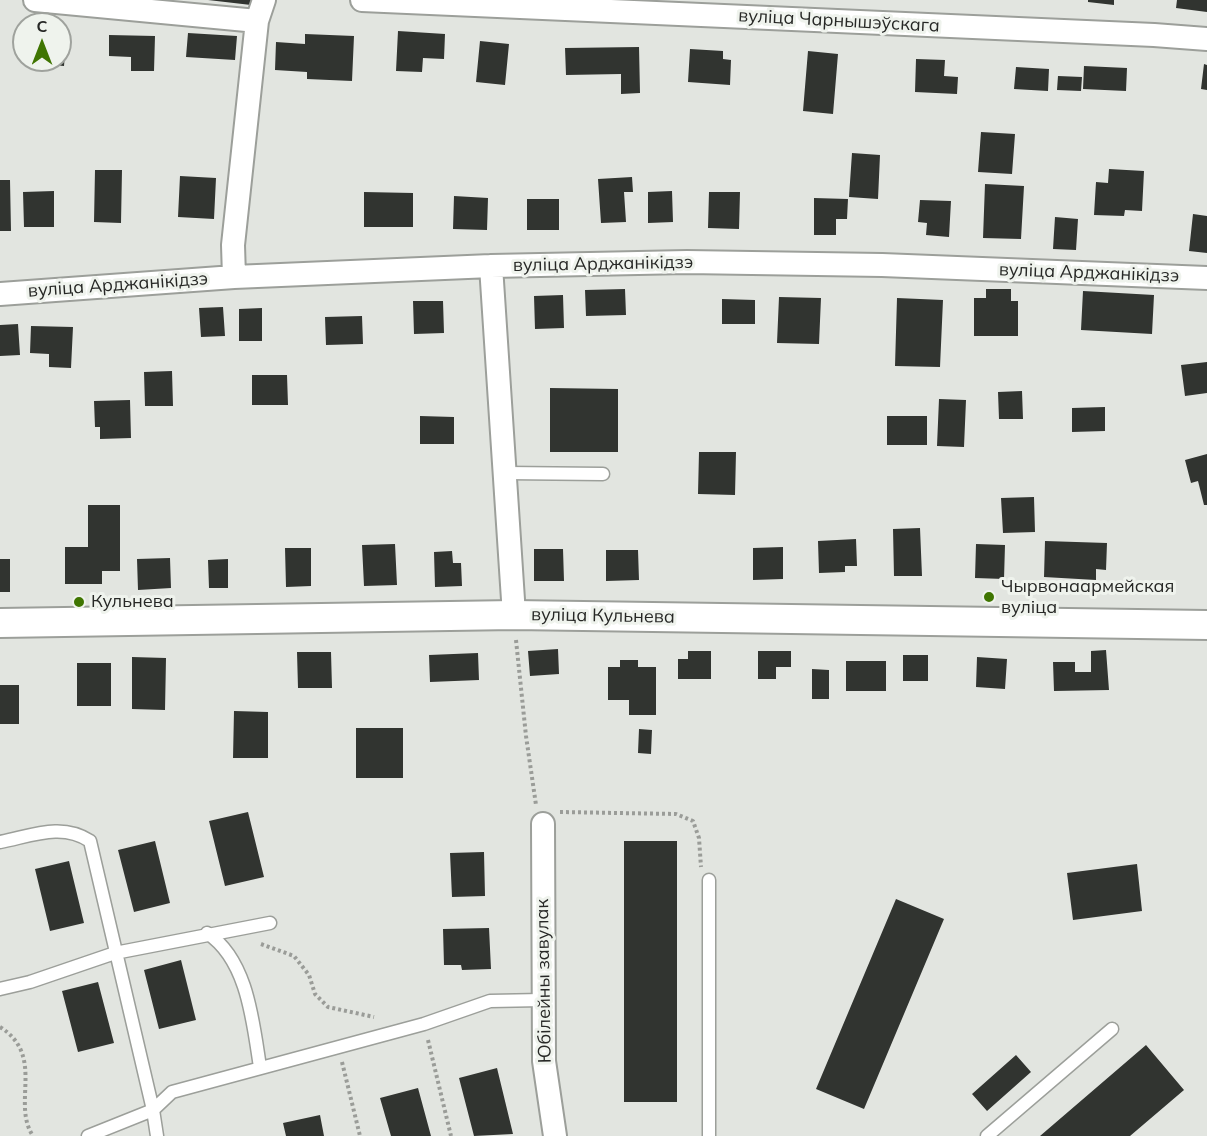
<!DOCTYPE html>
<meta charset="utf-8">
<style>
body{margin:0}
#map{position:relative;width:1207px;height:1136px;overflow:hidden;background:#e2e5e0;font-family:Mulish,sans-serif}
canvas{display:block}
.north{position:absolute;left:12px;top:12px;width:60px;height:60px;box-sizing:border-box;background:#eff3ed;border:2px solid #9fa29d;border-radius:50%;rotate:0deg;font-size:16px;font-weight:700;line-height:24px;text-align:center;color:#272826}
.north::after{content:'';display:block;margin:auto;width:21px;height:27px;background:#3f7501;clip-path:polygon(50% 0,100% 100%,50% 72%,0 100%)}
</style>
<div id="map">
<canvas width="1207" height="1136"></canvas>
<div class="north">С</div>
</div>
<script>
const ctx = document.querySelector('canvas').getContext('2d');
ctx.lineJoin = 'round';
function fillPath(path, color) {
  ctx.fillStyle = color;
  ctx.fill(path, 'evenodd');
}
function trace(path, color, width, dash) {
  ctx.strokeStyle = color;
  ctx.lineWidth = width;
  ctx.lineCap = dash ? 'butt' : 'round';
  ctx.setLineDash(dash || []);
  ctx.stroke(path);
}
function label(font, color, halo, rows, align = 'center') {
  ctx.font = font + ' Mulish,sans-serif';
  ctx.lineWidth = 6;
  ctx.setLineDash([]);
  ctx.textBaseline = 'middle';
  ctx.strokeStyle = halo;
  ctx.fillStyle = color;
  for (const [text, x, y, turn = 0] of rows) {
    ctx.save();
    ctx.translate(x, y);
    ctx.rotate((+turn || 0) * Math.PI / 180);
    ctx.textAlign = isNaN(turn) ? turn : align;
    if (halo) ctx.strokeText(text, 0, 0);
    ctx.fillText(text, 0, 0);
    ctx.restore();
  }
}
const building = new Path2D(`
 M208,0H251V5Z
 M1088,0H1114V5L1088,2Z
 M1177,0H1207V12L1176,8Z
 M60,27H67L64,66L31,63V60H60Z
 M398,31L445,34L444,59L423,58L422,72L396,71Z
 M188,33L237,36L235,60L186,57Z
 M305,34L354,36L352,81L307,79V72L275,70L276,42L305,44Z
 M109,35L155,36L154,71H131V57L109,56Z
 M480,41L509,44L505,85L476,82Z
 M639,47L640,93L621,94V74L566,75L565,48Z
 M690,49L723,51V59L731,60L730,85L688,82Z
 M808,51L838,54L833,114L803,111Z
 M916,59L945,60L944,76L958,77L957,94L915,92Z
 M1204,64L1207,65V90L1201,89Z
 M1084,66L1127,68L1126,91L1083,89Z
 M1016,67L1049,69L1048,91L1014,89Z
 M1058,76L1082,77L1081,91L1057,90Z
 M981,132L1015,134L1012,174L978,172Z
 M852,153L880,155L878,199L849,197Z
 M1109,169L1144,171L1142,211L1125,210L1124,216L1094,215L1096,182L1108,183Z
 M95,170H122L121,223L94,222Z
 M180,176L216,178L214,219L178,217Z
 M632,177L633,192H624L626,222L601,223L598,179Z
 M0,180H10L11,231H0Z
 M985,184L1024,186L1021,239L983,238Z
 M54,191V227H24L23,192Z
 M672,191L673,222L648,223V192Z
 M364,192L413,193V227H364Z
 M709,192H740L739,229L708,228Z
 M454,196L488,198L487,230L453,229Z
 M814,198L848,199L847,219H836V235H814Z
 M527,199H559V230H527Z
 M920,200L951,201L949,237L926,235L927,223L918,222Z
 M1193,214L1207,216V253L1189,251Z
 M1055,217L1078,219L1076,250L1053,249Z
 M625,289L626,315L586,316L585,290Z
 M986,289H1011V301H1018V336H974V298H986Z
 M1083,291L1154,295L1152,334L1081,330Z
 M563,295L564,328L535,329L534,296Z
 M779,297L821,298L819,344L777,343Z
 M897,298L943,300L940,367L895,366Z
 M722,299L755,300V324H722Z
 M413,301H443L444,333L414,334Z
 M223,307L225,336L201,337L199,308Z
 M262,308V341H239V309Z
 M362,316L363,344L326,345L325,317Z
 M18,324L20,355L0,356V325Z
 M31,326L73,327L71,368L49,367V354L30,353Z
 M1207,362V393L1185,396L1181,365Z
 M172,371L173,406H145L144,372Z
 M252,375H287L288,405H252Z
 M550,388L618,389V452H550Z
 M1022,391L1023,419H999L998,392Z
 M939,399L966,400L964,447L937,446Z
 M130,400L131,438L100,439V427H95L94,401Z
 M1105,407V431L1072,432V408Z
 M420,416L454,417V444H420Z
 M887,416H927V445H887Z
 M699,452H736L735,495L698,494Z
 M1207,454V505H1204L1198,481L1191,483L1185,460Z
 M1034,497L1035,532L1003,533L1001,498Z
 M88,505H120V571H102V584H65V547H88Z
 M920,528L922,576H894L893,529Z
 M856,539L857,566H845V572L819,573L818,541Z
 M1045,541L1107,543L1106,570L1096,569V580L1044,577Z
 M395,544L397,585L364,586L362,545Z
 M976,544L1005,545L1004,579L975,578Z
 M783,547V579L753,580V548Z
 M285,548H311V586L286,587Z
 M534,549H563L564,581H534Z
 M606,550H638L639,580L606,581Z
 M452,551L453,563H461L462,586L435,587L434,552Z
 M170,558L171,588L138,590L137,559Z
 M0,559H10V592H0Z
 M228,559V588H209L208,560Z
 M558,649L559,674L530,676L528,651Z
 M1106,650L1109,690L1054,691L1053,662H1075V672H1091V651Z
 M688,651H711V679H678V659H688Z
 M758,651H791V667H776V679H758Z
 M297,652H331L332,688H298Z
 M478,653L479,680L430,682L429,655Z
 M903,655H928V681H903Z
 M132,657L166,658L165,710L132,709Z
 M977,657L1007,659L1005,689L976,687Z
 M620,660H638V667H656V715H629V700H608V667H620Z
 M846,661H886V691H846Z
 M77,663H111V706H77Z
 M812,669L829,670V699H812Z
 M0,685H19V724H0Z
 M234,711L268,712V758H233Z
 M356,728H403V778H356Z
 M639,729L652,730L651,754L638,753Z
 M248,812L264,877L225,886L209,821Z
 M155,841L170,903L134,912L118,850Z
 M624,841H677V1102H624Z
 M484,852L485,896L452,897L450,853Z
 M69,861L84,923L50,931L35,869Z
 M1137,864L1142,911L1073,920L1067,873Z
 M896,899L944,919L864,1109L816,1089Z
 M489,928L491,969L462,970L461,965H444L443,929Z
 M181,960L196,1020L159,1029L144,970Z
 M98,982L114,1043L78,1052L62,991Z
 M1146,1045L1184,1090L1130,1136H1040Z
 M1016,1055L1031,1072L987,1111L972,1094Z
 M497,1068L513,1134L474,1136L459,1078Z
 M418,1088L431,1136H391L380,1098Z
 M320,1115L324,1136H286L283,1123Z`);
const path = new Path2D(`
 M516,640L526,736L536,805
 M560,812L676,814L693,821L699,838L701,867
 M261,944L294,956L309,975L315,994L328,1007L374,1017
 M0,1027C46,1056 11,1103 33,1136
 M428,1040L451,1136
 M342,1062L360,1136`);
const service = new Path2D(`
 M506,473L603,474
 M0,842C31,836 62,822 90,841L153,1110L157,1136
 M709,880V1136
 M207,933C248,960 253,1023 260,1067
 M0,989L30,982L115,953L270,923
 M88,1136L153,1110L172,1092L424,1024L490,1001L542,1000
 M987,1136L1112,1029`);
const minor = new Path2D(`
 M35,0L257,21
 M362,0L1154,35L1207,39
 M491,266L514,615
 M234,277L233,245L257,21L264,0
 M0,294L234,277L491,266L687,262L882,265L1207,278
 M543,824L544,1061L555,1136`);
const tertiary = new Path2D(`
 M0,623L514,615L1207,625`);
const markers = [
 [989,597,6,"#3f7501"],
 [79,602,6,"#3f7501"]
];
const streetNames = [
 ["вуліца Чарнышэўскага",839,21,3],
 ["вуліца Арджанікідзэ",603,264,-1],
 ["вуліца Арджанікідзэ",1089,273,2],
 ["вуліца Арджанікідзэ",118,285,-4],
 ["вуліца Кульнева",603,616,1],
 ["Юбілейны завулак",544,981,-91]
];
const poiNames = [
 ["Чырвонаармейская",1001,587],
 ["вуліца",1001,608],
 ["Кульнева",91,602]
];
fillPath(building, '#313430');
trace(service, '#9c9f9a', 15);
trace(minor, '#9c9f9a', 26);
trace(tertiary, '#9c9f9a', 32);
trace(path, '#9a9c98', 4, [3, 3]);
trace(service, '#fff', 12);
trace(minor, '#fff', 22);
trace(tertiary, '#fff', 28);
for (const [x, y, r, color] of markers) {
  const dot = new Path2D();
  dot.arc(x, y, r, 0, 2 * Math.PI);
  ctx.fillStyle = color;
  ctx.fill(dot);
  trace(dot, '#eff3ed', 2);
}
label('18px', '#272826', '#eff3ed', streetNames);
label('18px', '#272826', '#eff3ed', poiNames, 'left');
</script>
